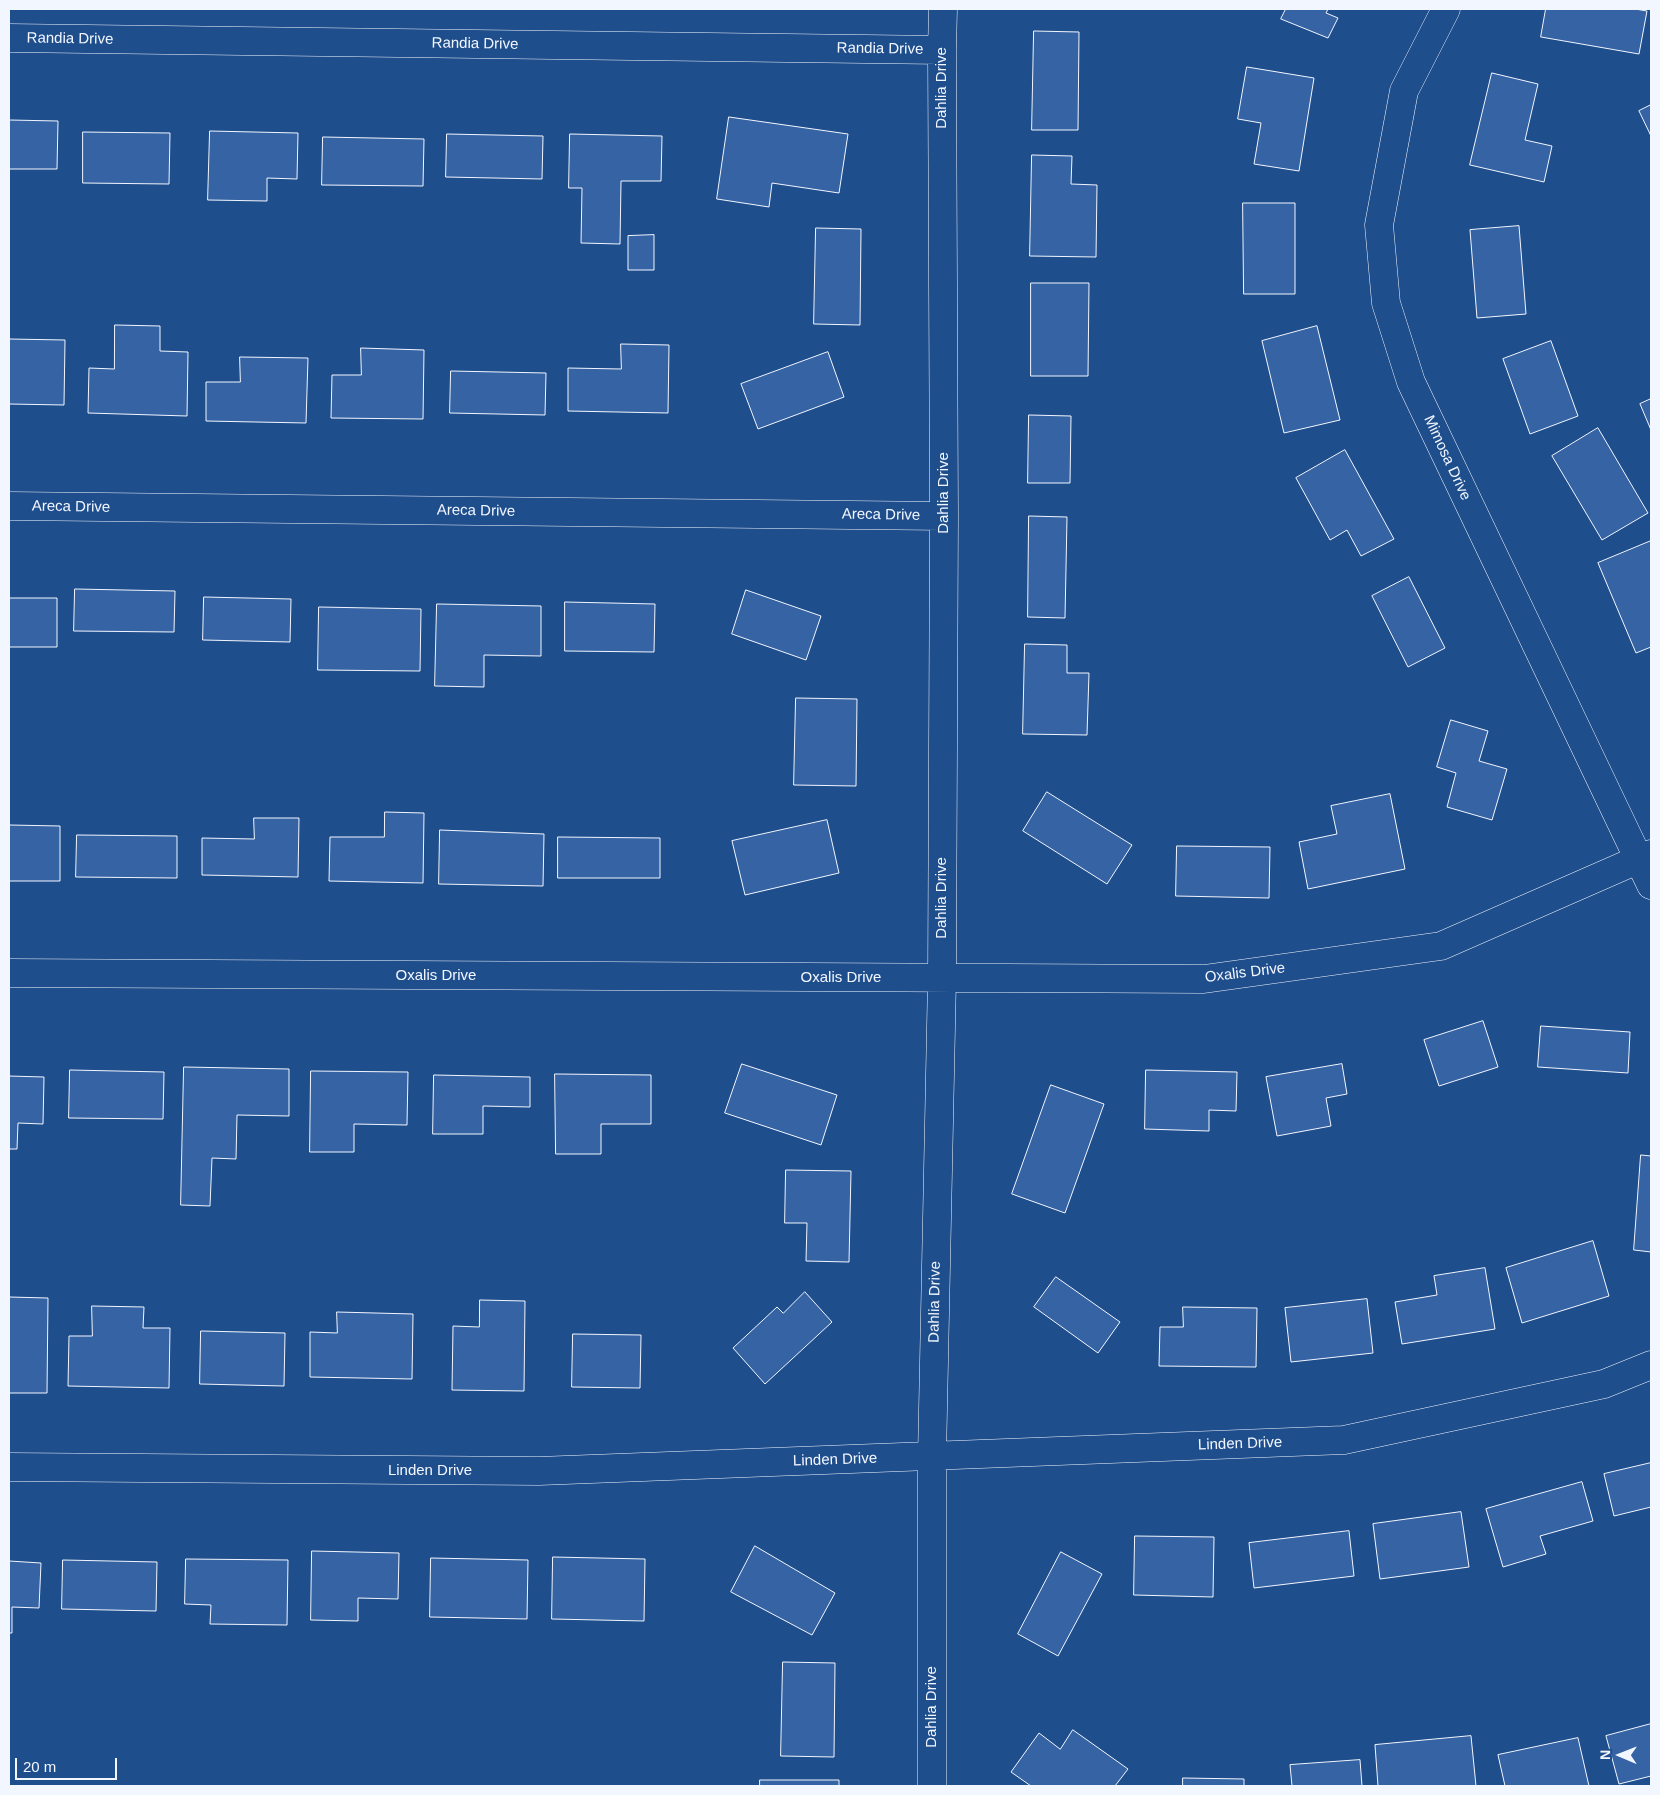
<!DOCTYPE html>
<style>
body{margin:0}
#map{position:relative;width:1660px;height:1795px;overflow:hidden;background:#1f4e8c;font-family:Arial,sans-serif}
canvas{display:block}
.frame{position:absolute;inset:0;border:10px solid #f2f6ff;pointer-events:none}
.north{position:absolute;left:1595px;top:1730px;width:50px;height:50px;-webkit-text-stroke:4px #1f4e8c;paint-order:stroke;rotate:271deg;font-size:14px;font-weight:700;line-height:20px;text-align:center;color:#f2f6ff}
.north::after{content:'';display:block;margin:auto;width:18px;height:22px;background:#f2f6ff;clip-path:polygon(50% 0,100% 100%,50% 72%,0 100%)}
.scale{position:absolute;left:15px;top:1758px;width:102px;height:22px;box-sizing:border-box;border:2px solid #f2f6ff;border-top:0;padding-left:6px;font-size:15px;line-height:18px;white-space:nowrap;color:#f2f6ff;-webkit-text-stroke:4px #1f4e8c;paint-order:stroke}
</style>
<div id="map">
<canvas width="1660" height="1795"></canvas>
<div class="frame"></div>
<div class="north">N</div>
<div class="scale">20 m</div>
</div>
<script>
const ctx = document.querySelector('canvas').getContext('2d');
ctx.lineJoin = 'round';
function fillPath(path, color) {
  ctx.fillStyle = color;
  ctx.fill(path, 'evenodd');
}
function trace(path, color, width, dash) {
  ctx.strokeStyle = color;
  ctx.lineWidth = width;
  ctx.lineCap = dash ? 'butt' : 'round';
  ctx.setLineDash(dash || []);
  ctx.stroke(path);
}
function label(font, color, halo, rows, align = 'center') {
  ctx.font = font + ' Arial,sans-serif';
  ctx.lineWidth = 4;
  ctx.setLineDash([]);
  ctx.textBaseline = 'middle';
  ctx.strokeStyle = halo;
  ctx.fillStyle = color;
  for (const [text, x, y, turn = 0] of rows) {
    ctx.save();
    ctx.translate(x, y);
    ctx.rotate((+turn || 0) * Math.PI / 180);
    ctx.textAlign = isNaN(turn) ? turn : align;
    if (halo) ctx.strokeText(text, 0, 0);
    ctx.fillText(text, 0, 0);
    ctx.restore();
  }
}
const building = new Path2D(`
 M1286,9H1328L1326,13L1338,18L1328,38L1281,19Z
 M1546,9H1635L1647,11L1639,54L1541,37Z
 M1034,31L1079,32L1078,130H1032Z
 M1247,67L1314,78L1299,171L1254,164L1261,123L1238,119Z
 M1492,73L1538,84L1525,140L1552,146L1544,182L1470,165Z
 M1651,105V136L1639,111Z
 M729,117L848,134L839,193L772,183L769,207L717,199Z
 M9,120L58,121L57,169H9Z
 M210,131L298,133L297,179L267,178V201L208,200Z
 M83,132L170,133L169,184L83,183Z
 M447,134L543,136L542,179L446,177Z
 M570,134L662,136L661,181H621L620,244L581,243L582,188H569Z
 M323,137L424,139L423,186L322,185Z
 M1032,155L1072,156L1071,184L1097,185L1096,257L1030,256Z
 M1243,203H1295V294H1244Z
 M1519,226L1526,314L1477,318L1470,230Z
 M816,228L861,229L860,325L814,324Z
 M654,235V270H628V236Z
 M1031,283H1089L1088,376H1031Z
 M115,325L160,326V351L188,352L187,416L88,413L89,368L114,369Z
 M1317,326L1340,420L1284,433L1262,341Z
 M9,339L65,340L64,405L9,404Z
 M1551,341L1578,416L1530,434L1503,359Z
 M621,344L669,345L668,413L568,411V368L621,369Z
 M361,348L424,350L423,419L331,418L332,375H361Z
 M828,352L844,397L758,429L741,384Z
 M240,357L308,358L306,423L206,421V382H240Z
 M451,371L546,373L545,415L450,413Z
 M1651,399V430L1640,404Z
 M1029,415L1071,416L1070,483H1028Z
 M1598,428L1648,513L1602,540L1552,456Z
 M1345,450L1394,539L1361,556L1347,530L1330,540L1296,478Z
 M1029,516L1067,517L1065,618L1028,617Z
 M1651,541V647L1636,653L1598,563Z
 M1409,577L1445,648L1408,667L1372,596Z
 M75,589L175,591L174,632L74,631Z
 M746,590L821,616L806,660L732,634Z
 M204,597L291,599L290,642L203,640Z
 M9,598H57V647H9Z
 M565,602L655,604L654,652L565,651Z
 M437,604L541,606V656L484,655V687L435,686Z
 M319,607L421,609L420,671L318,670Z
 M1025,644L1067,645V673H1089L1087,735L1023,734Z
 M796,698L857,699L856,786L794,785Z
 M1451,720L1488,731L1479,761L1507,769L1492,820L1447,807L1456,773L1437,767Z
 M1047,792L1132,845L1107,884L1023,831Z
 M1390,794L1405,869L1308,889L1299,842L1337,834L1331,806Z
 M385,812L424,813L423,883L329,881L330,837H384Z
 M254,818H299L298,877L202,875V838L254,839Z
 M827,820L839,873L745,895L732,841Z
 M9,825L60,826V881H9Z
 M440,830L544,834L543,886L439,884Z
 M77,835L177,836V878L76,877Z
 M558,837L660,838V878H558Z
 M1177,846L1270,847L1269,898L1176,896Z
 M1483,1021L1498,1067L1439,1086L1424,1040Z
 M1541,1026L1630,1032L1628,1073L1538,1067Z
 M742,1064L837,1095L821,1145L725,1113Z
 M1342,1064L1347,1094L1326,1098L1331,1126L1277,1136L1266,1077Z
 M184,1067L289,1069V1116L237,1115L236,1159L212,1158L210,1206L181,1205Z
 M70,1070L164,1072L163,1119L69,1118Z
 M1146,1070L1237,1072L1236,1111L1209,1110V1131L1145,1129Z
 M311,1071L408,1072L407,1125L354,1124V1152H310Z
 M555,1074L651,1075V1124H601V1154H556Z
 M434,1075L530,1077V1107L483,1106V1134H433Z
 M9,1076L44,1077L43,1124L18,1123L17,1149H9Z
 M1051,1085L1104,1104L1065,1213L1012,1194Z
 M1641,1155L1651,1156V1252L1634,1250Z
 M786,1170L851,1171L849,1262L806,1261L807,1223H785Z
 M1593,1241L1609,1296L1522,1323L1506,1268Z
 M1485,1268L1495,1329L1402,1344L1395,1302L1437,1295L1434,1276Z
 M1056,1277L1120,1322L1098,1353L1034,1307Z
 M805,1292L832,1322L765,1384L733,1348L777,1307L783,1313Z
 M9,1297L48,1298L47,1393H9Z
 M1367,1299L1373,1353L1291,1362L1285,1308Z
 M480,1300L525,1301L524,1391L452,1390L453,1326L479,1327Z
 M92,1306L144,1307L143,1328H170L169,1388L68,1386L69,1336H92Z
 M1183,1307L1257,1308L1256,1367L1159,1366L1160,1327H1183Z
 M337,1312L413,1314L412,1379L310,1377V1332L337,1333Z
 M201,1331L285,1333L284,1386L200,1384Z
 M573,1334L641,1335L640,1388L572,1387Z
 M1651,1463V1507L1614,1516L1604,1474Z
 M1582,1482L1593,1521L1540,1536L1546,1554L1503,1567L1486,1509Z
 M1461,1512L1469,1567L1380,1579L1373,1524Z
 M1349,1531L1354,1576L1254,1588L1249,1543Z
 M1135,1536L1214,1537L1213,1597L1134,1595Z
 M755,1546L835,1593L812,1635L731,1592Z
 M312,1551L399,1553L398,1599L358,1598V1621L311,1620Z
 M1061,1552L1102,1574L1058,1656L1018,1634Z
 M553,1557L645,1559L644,1621L552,1619Z
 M431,1558L528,1560L527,1619L430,1617Z
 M186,1559L288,1560L287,1625L210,1624L211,1605L185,1604Z
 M63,1560L157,1562L156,1611L62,1609Z
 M9,1561L41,1563L39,1608L12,1607V1633H9Z
 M783,1662L835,1663L834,1757L781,1756Z
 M1651,1724V1776L1619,1784L1606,1736Z
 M1073,1730L1128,1769L1115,1786H1031L1011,1772L1039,1733L1060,1749Z
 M1471,1736L1476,1786H1378L1375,1745Z
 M1578,1738L1589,1786H1505L1498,1755Z
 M1360,1760L1362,1786H1292L1290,1765Z
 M1183,1778L1244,1779V1786H1183Z
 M760,1780H839V1786H760Z`);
const minor = new Path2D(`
 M1446,9L1404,91L1379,225L1386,303L1411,382L1651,885
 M9,38L942,50
 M9,506L944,516
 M9,973L1204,979L1441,946L1651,854
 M9,1467L539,1471L1344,1440L1604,1384L1651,1365
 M932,1786V1457L942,979L944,516L942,50L943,9`);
const streetNames = [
 ["Randia Drive",70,39,1],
 ["Randia Drive",475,44,1],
 ["Randia Drive",880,49,1],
 ["Dahlia Drive",942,88,-90],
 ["Mimosa Drive",1447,458,65],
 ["Dahlia Drive",944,493,-90],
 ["Areca Drive",71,507,1],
 ["Areca Drive",476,511,1],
 ["Areca Drive",881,515,1],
 ["Dahlia Drive",942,898,-90],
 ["Oxalis Drive",1245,973,-7],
 ["Oxalis Drive",436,976],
 ["Oxalis Drive",841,978],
 ["Dahlia Drive",935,1302,-89],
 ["Linden Drive",1240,1444,-2],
 ["Linden Drive",835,1460,-2],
 ["Linden Drive",430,1471],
 ["Dahlia Drive",932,1707,-90]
];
fillPath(building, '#3563a3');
trace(building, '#f2f6ff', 1);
trace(minor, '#f2f6ff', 29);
trace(minor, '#1f4e8c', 28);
label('15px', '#f2f6ff', '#1f4e8c', streetNames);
</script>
